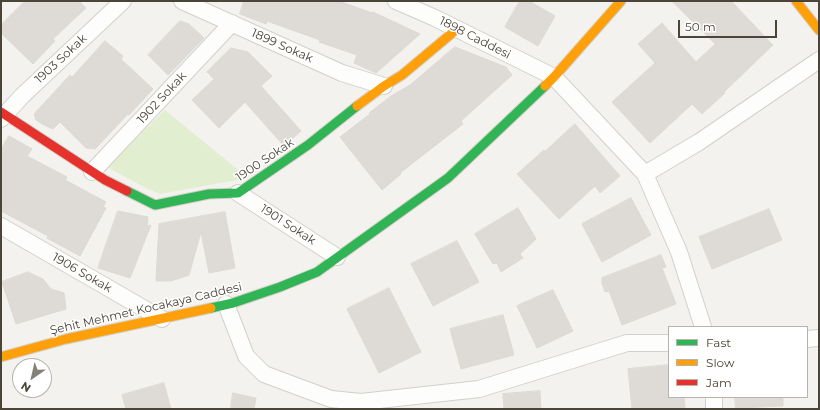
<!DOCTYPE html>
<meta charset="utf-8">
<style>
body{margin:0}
#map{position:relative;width:820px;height:410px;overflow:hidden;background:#f4f2ee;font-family:Montserrat,sans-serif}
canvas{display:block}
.frame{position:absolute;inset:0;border:2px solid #4b4439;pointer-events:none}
.legend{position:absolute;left:668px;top:326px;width:140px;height:72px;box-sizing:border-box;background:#fff;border:1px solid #b7b4b0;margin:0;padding:5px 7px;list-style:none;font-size:12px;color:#4b4439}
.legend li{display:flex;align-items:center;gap:8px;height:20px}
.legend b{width:20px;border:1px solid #b7b4b0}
.north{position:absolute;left:12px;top:358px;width:40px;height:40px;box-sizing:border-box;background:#fff;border:1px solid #b7b4b0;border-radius:50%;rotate:214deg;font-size:11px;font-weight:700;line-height:16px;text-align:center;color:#4b4439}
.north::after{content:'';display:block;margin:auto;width:14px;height:18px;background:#868178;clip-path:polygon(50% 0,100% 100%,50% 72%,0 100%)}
.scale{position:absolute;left:678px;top:20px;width:99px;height:18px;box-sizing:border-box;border:2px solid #4b4439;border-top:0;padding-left:5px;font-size:12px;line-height:14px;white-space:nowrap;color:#4b4439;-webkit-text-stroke:3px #fff;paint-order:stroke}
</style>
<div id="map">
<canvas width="820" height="410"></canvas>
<div class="frame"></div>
<ul class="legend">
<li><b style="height:5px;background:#30b455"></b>Fast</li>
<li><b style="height:5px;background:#ff9f0a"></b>Slow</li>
<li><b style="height:5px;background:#e5322d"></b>Jam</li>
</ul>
<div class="north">N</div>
<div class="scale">50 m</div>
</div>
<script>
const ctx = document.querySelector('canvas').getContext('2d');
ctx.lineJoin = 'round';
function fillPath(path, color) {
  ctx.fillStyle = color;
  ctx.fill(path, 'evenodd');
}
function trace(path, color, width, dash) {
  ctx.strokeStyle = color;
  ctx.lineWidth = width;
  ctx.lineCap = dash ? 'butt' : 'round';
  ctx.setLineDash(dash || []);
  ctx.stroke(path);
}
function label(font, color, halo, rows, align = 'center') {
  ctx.font = font + ' Montserrat,sans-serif';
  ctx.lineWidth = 3;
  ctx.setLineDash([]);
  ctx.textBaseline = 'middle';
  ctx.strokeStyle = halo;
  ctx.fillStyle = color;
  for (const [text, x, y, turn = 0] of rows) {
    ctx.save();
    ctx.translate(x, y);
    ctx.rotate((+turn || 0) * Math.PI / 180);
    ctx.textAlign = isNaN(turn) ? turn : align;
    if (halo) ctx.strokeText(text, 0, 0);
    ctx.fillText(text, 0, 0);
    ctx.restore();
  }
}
const green = new Path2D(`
 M165,110L248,178L160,194L146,188L107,167Z`);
const building = new Path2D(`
 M25,1H79L86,8L53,39L55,41L33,64L1,33V25Z
 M244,1H339L372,13L373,12L420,34L376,73L354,63L357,55L319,42L320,40L267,21L266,24L240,14Z
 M520,1H529L555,16L538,46L505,27Z
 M672,1H731L773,45L724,92L725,93L702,114L692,104L650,143L612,102L655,63L638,44L662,23L696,62L715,44Z
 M180,21L189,24L204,38L168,75L148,55Z
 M105,41L123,56L121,59L153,89L129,115L128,114L95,149L86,148L60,122L53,129L44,125L36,120L34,114L70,75L72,77Z
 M455,47L506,67L512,75L461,121L463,124L400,173L401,174L382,190L340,137L370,114L369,113L391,96L410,85Z
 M231,48L248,52L272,76L261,86L301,131L284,146L245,102L219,128L192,100L214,79L207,72Z
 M575,124L620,176L600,193L595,186L559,219L517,174L544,150L545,151Z
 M9,136L32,149L27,156L67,177L65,180L106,202L103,207L106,208L80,256L47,238L48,236L1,211V150Z
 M631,198L651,235L602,262L582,224Z
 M518,208L536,239L520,254L523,258L501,272L497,263L493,264L475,234Z
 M769,209L782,240L712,269L699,237Z
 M118,211L148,217L147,226L151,225L130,278L98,268Z
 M225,212L235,268L209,273L201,232L189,275L171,281H156L159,224Z
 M457,241L479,282L433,306L411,264Z
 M661,255L666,267L662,268L676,304L622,325L609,291L605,292L602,283V278Z
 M28,272L43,279L51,289L64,293L66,309L16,324L2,282Z
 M389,288L421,352L379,373L347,309Z
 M553,290L573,331L537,348L517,306Z
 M503,315L514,355L461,369L450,329Z
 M669,365V397H684L685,409H632L628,369Z
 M164,383L171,409H126L122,395Z
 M540,391L541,409H504L503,394Z
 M233,393L256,398L254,409H231Z
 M735,397H783V406L736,408Z`);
const street = new Path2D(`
 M182,1L342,73L384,86
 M396,1L435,18L554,77L645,174L679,252L703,327
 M1,119L22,96L123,1
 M92,172L232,23
 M645,174L699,142L819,60
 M238,193L337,257
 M1,226L162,319
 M226,304L246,356L264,374L331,399L361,402L479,389L627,343H669
 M807,339L819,338
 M714,397V409`);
const fast = new Path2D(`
 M127,191L155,205L209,194L238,193L308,145L357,106
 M211,308L233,303L280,287L317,272L448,178L545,86`);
const slow = new Path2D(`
 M796,1L819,30
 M545,86L554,77L621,1
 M357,106L384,86L402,75L457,29
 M1,357L66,339L211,308`);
const jam = new Path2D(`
 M1,112L105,180L127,191`);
const streetNames = [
 ["1898 Caddesi",475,38,27],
 ["1899 Sokak",282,46,24],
 ["1903 Sokak",61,59,-43],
 ["1902 Sokak",162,98,-47],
 ["1900 Sokak",265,160,-34],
 ["1901 Sokak",288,225,33],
 ["1906 Sokak",82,273,30],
 ["Şehit Mehmet Kocakaya Caddesi",146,309,-13]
];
fillPath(green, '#e1eecf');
fillPath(building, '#dedbd6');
trace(building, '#dcd9d4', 1);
trace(street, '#d2d0cb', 18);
trace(fast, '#d3cfc5', 11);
trace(slow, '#d3cfc5', 11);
trace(jam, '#d3cfc5', 11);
trace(street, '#fdfdfc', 16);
trace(fast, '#30b455', 9);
trace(slow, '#ff9f0a', 9);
trace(jam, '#e5322d', 9);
label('12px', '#4b4439', '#fff', streetNames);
</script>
